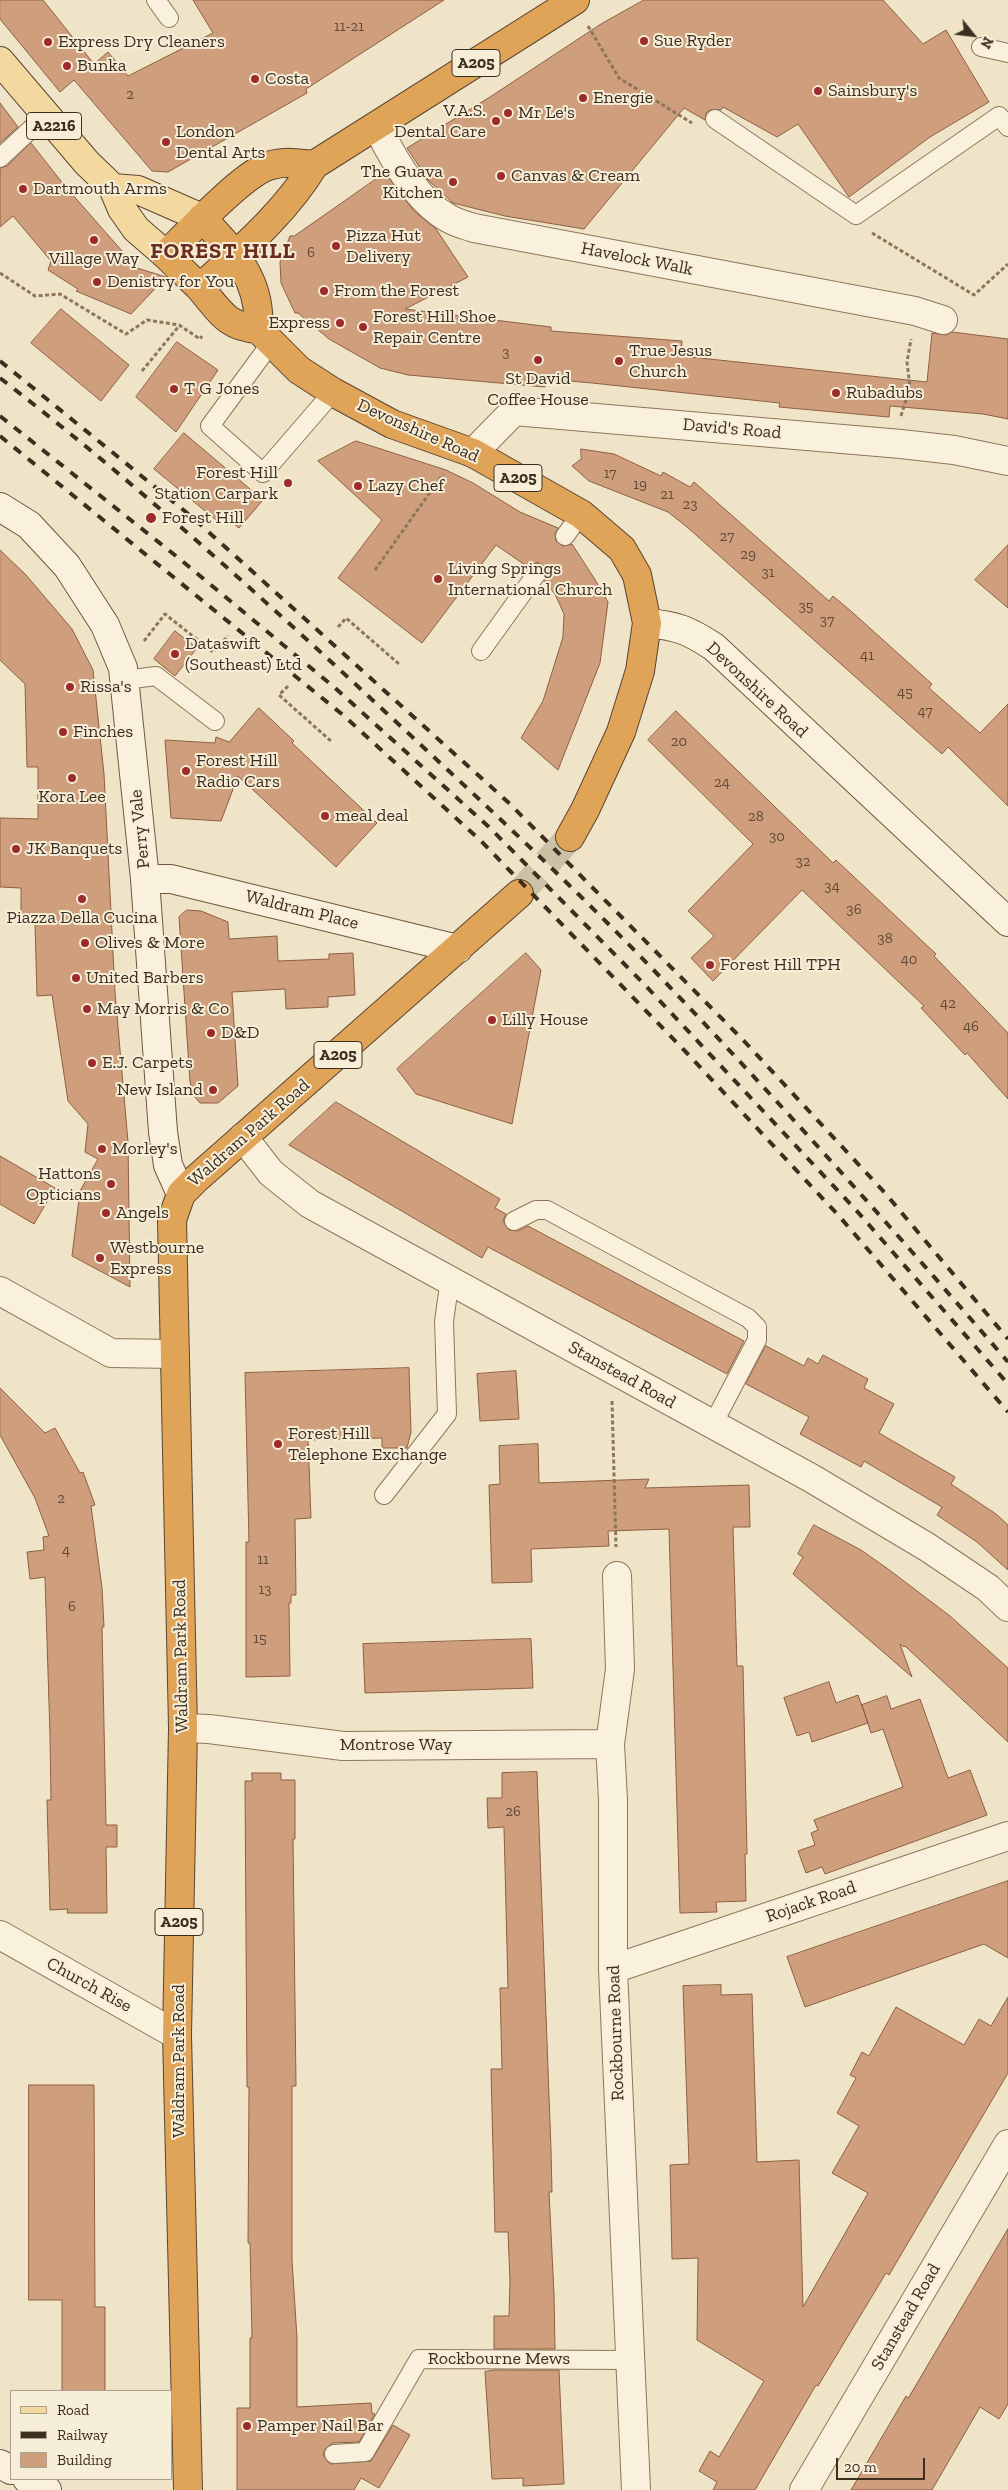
<!DOCTYPE html>
<style>
body{margin:0}
#map{position:relative;width:1008px;height:2490px;overflow:hidden;background:#f0e4c8;font-family:"Zilla Slab",serif}
canvas{display:block}
.legend{position:absolute;left:10px;top:2390px;width:162px;height:90px;box-sizing:border-box;background:#f7eed8;border:1px solid #ada18e;margin:0;padding:6px 9px;list-style:none;font-size:15px;color:#3d2e20}
.legend li{display:flex;align-items:center;gap:10px;height:25px}
.legend b{width:25px;border:1px solid #ada18e}
.north{position:absolute;left:948px;top:10px;width:50px;height:50px;-webkit-text-stroke:4px #f7eed8;paint-order:stroke;rotate:119deg;font-size:14px;font-weight:700;line-height:20px;text-align:center;color:#3d2e20}
.north::after{content:'';display:block;margin:auto;width:18px;height:22px;background:#3d2e20;clip-path:polygon(50% 0,100% 100%,50% 72%,0 100%)}
.scale{position:absolute;left:836px;top:2458px;width:89px;height:22px;box-sizing:border-box;border:2px solid #3d2e20;border-top:0;padding-left:6px;font-size:15px;line-height:18px;white-space:nowrap;color:#3d2e20;-webkit-text-stroke:4px #f7eed8;paint-order:stroke}
</style>
<div id="map">
<canvas width="1008" height="2490"></canvas>
<ul class="legend">
<li><b style="height:6px;background:#f3d9a0"></b>Road</li>
<li><b style="height:6px;background:#3d2e20"></b>Railway</li>
<li><b style="height:14px;background:#cf9f7d"></b>Building</li>
</ul>
<div class="north">N</div>
<div class="scale">20 m</div>
</div>
<script>
const ctx = document.querySelector('canvas').getContext('2d');
ctx.lineJoin = 'round';
function fillPath(path, color) {
  ctx.fillStyle = color;
  ctx.fill(path, 'evenodd');
}
function trace(path, color, width, dash) {
  ctx.strokeStyle = color;
  ctx.lineWidth = width;
  ctx.lineCap = dash ? 'butt' : 'round';
  ctx.setLineDash(dash || []);
  ctx.stroke(path);
}
function label(font, color, halo, rows, align = 'center') {
  ctx.font = font + ' "Zilla Slab",serif';
  ctx.lineWidth = 4;
  ctx.setLineDash([]);
  ctx.textBaseline = 'middle';
  ctx.strokeStyle = halo;
  ctx.fillStyle = color;
  for (const [text, x, y, turn = 0] of rows) {
    ctx.save();
    ctx.translate(x, y);
    ctx.rotate((+turn || 0) * Math.PI / 180);
    ctx.textAlign = isNaN(turn) ? turn : align;
    if (halo) ctx.strokeText(text, 0, 0);
    ctx.fillText(text, 0, 0);
    ctx.restore();
  }
}
const building = new Path2D(`
 M0,0H43L94,64L108,52L128,76L213,33L193,0H444L306,89L307,93L168,172L152,171L74,80L60,92L0,19Z
 M644,0H883L923,44L946,30L989,102L930,137L849,197L798,124L777,137L723,107L721,110H710L706,113L705,120L684,108L584,229L505,216L453,203L428,180L407,148L490,97L601,24Z
 M0,103L18,127L0,143Z
 M31,143L64,185L137,268L166,277L131,314L76,291L78,289L48,270L51,261L13,216L0,227V168L7,166Z
 M385,173L414,211L436,229L468,277L405,309L551,327V331L682,341L681,356L927,382L932,333L946,335L952,332L1008,339V419L983,414L890,406L889,417L779,407L780,403L592,383L546,379L545,387L408,375L380,368L329,339L298,313H295L281,283L280,262L290,236H294Z
 M61,309L129,365L101,401L31,343Z
 M177,342L218,370L176,432L136,397Z
 M184,433L263,500L239,528L221,514L216,520L154,469Z
 M356,441L446,470L473,483L520,512L558,528L555,534L556,541L563,546L572,544L594,578L608,602L600,663L558,770L521,738L543,701L563,637L564,614L555,594L544,581L547,575L546,568L538,562L528,567L496,545L422,643L338,578L382,520L318,461Z
 M581,449L614,454L661,476L663,472L690,487L694,482L829,601L833,596L852,612L932,684L929,688L980,733L1008,704V806L948,747L942,754L687,527L668,512L589,481L572,466L581,459Z
 M1008,545V608L975,580Z
 M0,550L26,575L72,629L93,670L104,774L115,992L128,1142L130,1287L72,1256L80,1191L98,1159L85,1152L88,1124L68,1101L52,995L37,996L35,924L21,923V888L0,887V818L38,819V767H27L25,684L0,660Z
 M175,631L197,648L175,676L154,659Z
 M259,708L294,741L292,743L377,823L336,867L238,776L221,821L171,818L165,740L215,743L216,737L229,742Z
 M676,711L833,863L836,860L936,954L934,956L1008,1033V1099L967,1053L965,1055L921,1008L924,1006L802,890L713,981L691,958L714,936L688,911L753,844L648,740Z
 M187,910L201,911L228,922L229,939L277,936L278,961L329,959V954L353,953L355,995L328,997V1007L286,1009L285,989L232,992L238,1086L218,1103H200L194,1096L190,1082L179,917Z
 M526,953L541,970L512,1124L416,1094L397,1069Z
 M336,1102L500,1199L495,1208L506,1214L503,1221L509,1230L518,1231L528,1226L744,1341L727,1374L488,1247L482,1258L289,1145Z
 M0,1156L55,1188L34,1224L0,1204Z
 M766,1346L804,1366L808,1358L818,1364L823,1355L868,1379L864,1388L894,1404L879,1433L955,1477L951,1484L996,1514L1008,1525V1570L977,1542L937,1515L942,1507L864,1461L861,1467L800,1434L809,1417L746,1384Z
 M409,1368L411,1432L407,1448H382V1438L308,1440L311,1518L295,1519L296,1595H291V1603H289L290,1676L246,1677V1542H249L245,1373Z
 M516,1371L519,1419L480,1421L477,1374Z
 M0,1388L45,1433L55,1428L80,1473L83,1472L95,1505L91,1506L102,1588L104,1627H102L106,1825H117V1847H106L107,1913H67L68,1909L50,1910L47,1800H51L50,1735L45,1577L30,1579L27,1552L44,1550L43,1537L49,1536L35,1498L0,1435Z
 M538,1444L539,1483L649,1479L645,1488L749,1485L750,1527H733L737,1666H743L747,1854H745L746,1901L716,1902L717,1912L680,1913L669,1529L608,1531L609,1546L531,1549L532,1582L492,1583L489,1485L500,1484L499,1446Z
 M814,1525L861,1550L888,1569L950,1616L1008,1668V1742L905,1646L904,1647L900,1644L912,1677L793,1574L803,1557L798,1554Z
 M531,1639L533,1688L365,1693L363,1644Z
 M829,1682L836,1703L858,1695L868,1723L812,1742L809,1732L797,1736L784,1698Z
 M887,1696L891,1709L920,1699L948,1778L970,1770L987,1815L825,1874L822,1867L806,1873L798,1851L815,1845L811,1833L818,1830L814,1820L903,1787L883,1729L871,1733L862,1705Z
 M537,1772L551,2150L552,2192H549L554,2294L555,2349H494V2316H509L510,2280L508,2232H495L491,2069H502L500,1988H508L504,1827L488,1828L487,1798H502V1773Z
 M252,1773H281V1780H295V1839H293L296,2086H292V2260L297,2338V2407L371,2403L372,2413L375,2414L359,2442L333,2443L325,2449L323,2455L330,2464L371,2461L393,2425L410,2435L379,2488L361,2478L354,2490H237V2408H250V2338H252L250,2243H248L249,2087H247L245,1781H252Z
 M1008,1881V1958L984,1944L805,2007L787,1957Z
 M721,1985V1995L752,1994L757,2162L799,2160L803,2307L868,2193L832,2173L859,2126L837,2113L856,2078L850,2075L862,2052L869,2056L896,2007L964,2045L979,2019L991,2026L1008,1997V2073L889,2275L886,2273L818,2386L816,2385L755,2490H713L717,2482L699,2471L710,2451L719,2457L764,2381L697,2340L698,2258L672,2259L670,2165L689,2164L683,1986Z
 M29,2085H94L95,2307H105V2391H62V2300H29Z
 M1008,2229V2404L999,2419L980,2407L932,2490H851L906,2396L908,2398Z
 M495,2370H559L564,2484L523,2486V2478L492,2479L485,2372Z`);
const highwayTunnel = new Path2D(`
 M519,894L570,837`);
const path = new Path2D(`
 M588,26L619,78L692,123
 M872,233L974,295L1008,264
 M0,273L35,296L60,294L126,334L147,320L179,325L200,339L202,336
 M142,371L179,326
 M901,416L910,387L907,362L911,339
 M375,570L443,474
 M338,627L346,618L399,664
 M144,641L165,614L213,652L228,636
 M288,686L279,695L332,742
 M612,1401L616,1547`);
const lane = new Path2D(`
 M156,0L169,18
 M981,47L1008,53
 M715,119L856,215L999,116L1008,127
 M0,158L45,116
 M271,343L210,426L263,473L333,392
 M565,536L581,514
 M481,651L537,573
 M125,680L156,676L215,721
 M514,1221L536,1210H547L748,1318L757,1327V1340L713,1424
 M384,1495L447,1414L444,1321L450,1279
 M334,2454L365,2452L419,2359L629,2360`);
const street = new Path2D(`
 M377,126C392,157 417,201 448,218C456,223 465,225 474,228L915,311L943,320
 M473,453L514,411L901,444L954,450L1008,461
 M243,1137L271,1173L310,1204L811,1478L927,1547L988,1588L1008,1607
 M0,1291L111,1353L175,1354
 M617,1576L620,1669L610,1744L613,1800V1969L636,2490
 M183,1728L209,1729L343,1746L610,1744
 M0,1935L177,2035
 M613,1969L1008,1836
 M804,2490L1008,2144`);
const secondary = new Path2D(`
 M0,507L29,525L67,566L105,625L123,668L145,879L163,1132L168,1165L181,1194
 M647,623C678,626 688,630 714,647L1008,922
 M145,879H171L458,949
 M0,2464L11,2470
 M27,2479L47,2490`);
const primary = new Path2D(`
 M0,61L87,163L113,188L122,209L136,229L166,255
 M113,188L138,190L202,218`);
const highway = new Path2D(`
 M202,218C233,251 262,280 258,329L299,370L333,392L392,424L473,453L581,514L622,549L637,575L647,623L640,671L621,732L585,810L570,837
 M200,288C240,251 286,212 314,165L575,0
 M258,329C226,327 219,310 200,288C189,277 177,266 166,255C188,233 242,175 268,166C284,161 299,163 314,165
 M188,2490L177,2035L183,1728L172,1220L181,1194L196,1179L519,894`);
const rail = new Path2D(`
 M0,361L192,517L509,803L744,1041L885,1193L1008,1339
 M0,378C127,476 247,584 365,693C467,788 570,882 666,983C783,1106 897,1233 1008,1362
 M0,416L176,556L334,687L489,827L644,984L856,1210L1008,1384
 M0,436L343,715L481,841L685,1051L839,1216L1008,1412`);
const markers = [
 [644,41,5,"#9e2a2b"],
 [48,42,5,"#9e2a2b"],
 [67,66,5,"#9e2a2b"],
 [255,79,5,"#9e2a2b"],
 [818,91,5,"#9e2a2b"],
 [583,98,5,"#9e2a2b"],
 [508,113,5,"#9e2a2b"],
 [496,121,5,"#9e2a2b"],
 [166,142,5,"#9e2a2b"],
 [501,176,5,"#9e2a2b"],
 [453,182,5,"#9e2a2b"],
 [23,189,5,"#9e2a2b"],
 [94,240,5,"#9e2a2b"],
 [336,246,5,"#9e2a2b"],
 [97,282,5,"#9e2a2b"],
 [324,291,5,"#9e2a2b"],
 [340,323,5,"#9e2a2b"],
 [363,327,5,"#9e2a2b"],
 [538,360,5,"#9e2a2b"],
 [619,361,5,"#9e2a2b"],
 [174,389,5,"#9e2a2b"],
 [836,393,5,"#9e2a2b"],
 [288,483,5,"#9e2a2b"],
 [358,486,5,"#9e2a2b"],
 [151,518,6,"#9e2a2b"],
 [438,579,5,"#9e2a2b"],
 [175,654,5,"#9e2a2b"],
 [70,687,5,"#9e2a2b"],
 [63,732,5,"#9e2a2b"],
 [186,771,5,"#9e2a2b"],
 [72,778,5,"#9e2a2b"],
 [325,816,5,"#9e2a2b"],
 [16,849,5,"#9e2a2b"],
 [82,899,5,"#9e2a2b"],
 [85,943,5,"#9e2a2b"],
 [710,965,5,"#9e2a2b"],
 [76,978,5,"#9e2a2b"],
 [87,1009,5,"#9e2a2b"],
 [492,1020,5,"#9e2a2b"],
 [211,1033,5,"#9e2a2b"],
 [92,1063,5,"#9e2a2b"],
 [213,1090,5,"#9e2a2b"],
 [102,1149,5,"#9e2a2b"],
 [111,1184,5,"#9e2a2b"],
 [106,1213,5,"#9e2a2b"],
 [100,1258,5,"#9e2a2b"],
 [278,1444,5,"#9e2a2b"],
 [247,2426,5,"#9e2a2b"]
];
const numberNames = [
 ["11-21",349,27],
 ["2",130,95],
 ["6",311,253],
 ["3",506,353],
 ["17",610,474],
 ["19",640,485],
 ["21",667,495],
 ["23",690,505],
 ["27",727,537],
 ["29",748,555],
 ["31",768,573],
 ["35",806,607],
 ["37",827,621],
 ["41",867,656],
 ["45",905,693],
 ["47",925,712],
 ["20",679,742],
 ["24",722,783],
 ["28",756,817],
 ["30",777,837],
 ["32",803,862],
 ["34",832,887],
 ["36",854,910],
 ["38",885,939],
 ["40",909,960],
 ["42",948,1004],
 ["46",971,1027],
 ["2",61,1499],
 ["4",66,1551],
 ["11",263,1560],
 ["13",265,1590],
 ["6",72,1607],
 ["15",260,1639],
 ["26",513,1812]
];
const shields = [
 [476,63,48],
 [54,126,55],
 [518,478,48],
 [338,1055,48],
 [179,1922,48]
];
const shieldNames = [
 ["A205",476,63],
 ["A2216",54,126],
 ["A205",518,478],
 ["A205",338,1055],
 ["A205",179,1922]
];
const poiNames = [
 ["Sue Ryder",654,41],
 ["Express Dry Cleaners",58,42],
 ["Bunka",77,66],
 ["Costa",265,79],
 ["Sainsbury's",828,91],
 ["Energie",593,98],
 ["V.A.S.",486,111,"right"],
 ["Dental Care",486,132,"right"],
 ["Mr Le's",518,113],
 ["London",176,132],
 ["Dental Arts",176,153],
 ["The Guava",443,172,"right"],
 ["Kitchen",443,193,"right"],
 ["Canvas & Cream",511,176],
 ["Dartmouth Arms",33,189],
 ["Pizza Hut",346,236],
 ["Delivery",346,257],
 ["Village Way",94,259,"center"],
 ["Denistry for You",107,282],
 ["From the Forest",334,291],
 ["Forest Hill Shoe",373,317],
 ["Repair Centre",373,338],
 ["Express",330,323,"right"],
 ["True Jesus",629,351],
 ["Church",629,372],
 ["St David",538,379,"center"],
 ["Coffee House",538,400,"center"],
 ["T G Jones",184,389],
 ["Rubadubs",846,393],
 ["Forest Hill",278,473,"right"],
 ["Station Carpark",278,494,"right"],
 ["Lazy Chef",368,486],
 ["Forest Hill",162,518],
 ["Living Springs",448,569],
 ["International Church",448,590],
 ["Dataswift",185,644],
 ["(Southeast) Ltd",185,665],
 ["Rissa's",80,687],
 ["Finches",73,732],
 ["Forest Hill",196,761],
 ["Radio Cars",196,782],
 ["Kora Lee",72,797,"center"],
 ["meal deal",335,816],
 ["JK Banquets",26,849],
 ["Piazza Della Cucina",82,918,"center"],
 ["Olives & More",95,943],
 ["Forest Hill TPH",720,965],
 ["United Barbers",86,978],
 ["May Morris & Co",97,1009],
 ["Lilly House",502,1020],
 ["D&D",221,1033],
 ["E.J. Carpets",102,1063],
 ["New Island",203,1090,"right"],
 ["Morley's",112,1149],
 ["Hattons",101,1174,"right"],
 ["Opticians",101,1195,"right"],
 ["Angels",116,1213],
 ["Westbourne",110,1248],
 ["Express",110,1269],
 ["Forest Hill",288,1434],
 ["Telephone Exchange",288,1455],
 ["Pamper Nail Bar",257,2426]
];
const streetNames = [
 ["Havelock Walk",637,259,11],
 ["David's Road",732,429,5],
 ["Devonshire Road",418,431,24],
 ["Devonshire Road",757,690,43],
 ["Perry Vale",140,829,-96],
 ["Waldram Place",302,910,14],
 ["Waldram Park Road",249,1133,-41],
 ["Stanstead Road",622,1375,29],
 ["Waldram Park Road",181,1656,-91],
 ["Montrose Way",396,1745],
 ["Rojack Road",811,1902,-19],
 ["Church Rise",89,1985,29],
 ["Rockbourne Road",616,2033,-92],
 ["Waldram Park Road",179,2061,-90],
 ["Stanstead Road",906,2317,-60],
 ["Rockbourne Mews",499,2359]
];
const districtNames = [
 ["FOREST HILL",223,252]
];
fillPath(building, '#cf9f7d');
trace(building, '#8d5f41', 1);
trace(highwayTunnel, '#ccc0a6', 28, [28, 14]);
trace(lane, '#8d765c', 20);
trace(street, '#8d765c', 30);
trace(secondary, '#6f573f', 30);
trace(primary, '#5b4430', 30);
trace(highway, '#5b4430', 30);
trace(path, '#8d765c', 3, [4, 2.5]);
trace(lane, '#faf1dc', 18);
trace(street, '#faf1dc', 28);
trace(secondary, '#faf1dc', 28);
trace(primary, '#f3d9a0', 28);
trace(highway, '#e0a458', 28);
trace(rail, '#3d2e20', 4, [9, 9]);
for (const [x, y, r, color] of markers) {
  const dot = new Path2D();
  dot.arc(x, y, r, 0, 2 * Math.PI);
  ctx.fillStyle = color;
  ctx.fill(dot);
  trace(dot, '#f7eed8', 2);
}
label('15px', '#624a37', null, numberNames);
for (const [x, y, w] of shields) {
  const box = new Path2D();
  box.roundRect(x - w / 2, y - 13.5, w, 27, 4);
  ctx.fillStyle = '#f7eed8';
  ctx.fill(box);
  trace(box, '#3d2e20', 1);
}
label('bold 16px', '#3d2e20', null, shieldNames);
label('18px', '#3d2e20', '#f7eed8', poiNames, 'left');
label('18px', '#3d2e20', '#f7eed8', streetNames);
ctx.letterSpacing = '1px';
label('bold 22px', '#6b2e1e', '#f7eed8', districtNames);
ctx.letterSpacing = '0px';
</script>
